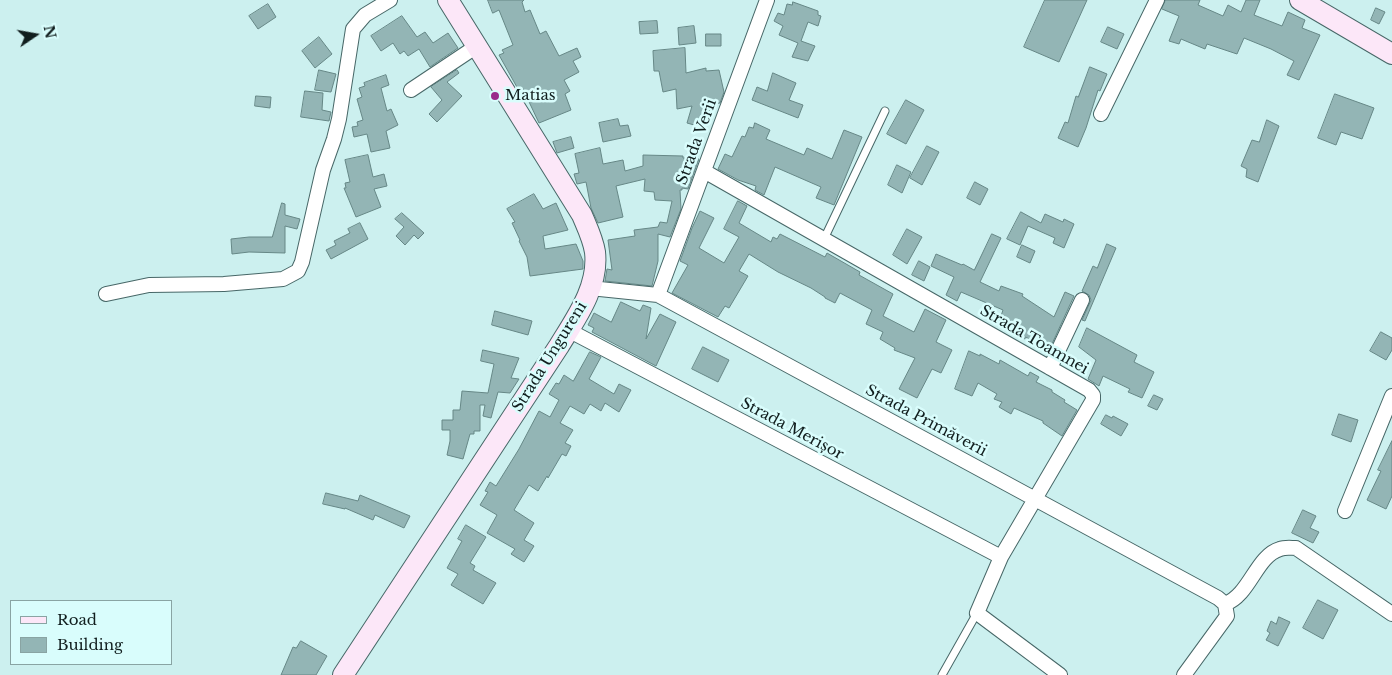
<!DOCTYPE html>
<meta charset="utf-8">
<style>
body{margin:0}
#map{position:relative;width:1392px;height:675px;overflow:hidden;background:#ccf0ef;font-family:"Libre Baskerville",serif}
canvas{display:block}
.legend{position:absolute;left:10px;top:600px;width:162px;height:65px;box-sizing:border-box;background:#d9fdfc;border:1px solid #89a4a3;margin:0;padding:6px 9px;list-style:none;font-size:15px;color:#111e1e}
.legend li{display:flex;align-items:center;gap:10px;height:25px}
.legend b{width:25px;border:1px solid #89a4a3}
.north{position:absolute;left:10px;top:10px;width:50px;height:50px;-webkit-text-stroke:4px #d9fdfc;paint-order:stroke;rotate:78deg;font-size:14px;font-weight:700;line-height:20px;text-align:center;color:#111e1e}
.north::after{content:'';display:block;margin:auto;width:18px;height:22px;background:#111e1e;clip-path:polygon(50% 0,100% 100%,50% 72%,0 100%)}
</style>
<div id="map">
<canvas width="1392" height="675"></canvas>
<ul class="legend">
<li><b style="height:6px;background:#fce7f8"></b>Road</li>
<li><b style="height:14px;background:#93b5b5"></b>Building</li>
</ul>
<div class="north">N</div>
</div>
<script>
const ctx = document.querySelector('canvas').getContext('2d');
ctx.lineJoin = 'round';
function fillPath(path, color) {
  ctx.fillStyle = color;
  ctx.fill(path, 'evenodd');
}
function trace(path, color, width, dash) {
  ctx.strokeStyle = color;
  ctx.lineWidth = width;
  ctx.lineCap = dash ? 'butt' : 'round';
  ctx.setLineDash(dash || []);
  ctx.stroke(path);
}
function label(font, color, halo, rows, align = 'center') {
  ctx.font = font + ' "Libre Baskerville",serif';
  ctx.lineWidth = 5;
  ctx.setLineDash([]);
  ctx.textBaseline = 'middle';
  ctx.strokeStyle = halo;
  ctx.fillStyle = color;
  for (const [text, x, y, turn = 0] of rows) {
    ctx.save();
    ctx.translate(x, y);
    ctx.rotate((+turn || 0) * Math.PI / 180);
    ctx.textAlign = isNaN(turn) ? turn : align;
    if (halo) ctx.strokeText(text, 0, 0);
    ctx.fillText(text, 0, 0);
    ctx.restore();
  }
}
const building = new Path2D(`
 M488,0H524L522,2L525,12L530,10L540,34L546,31L559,56L577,48L581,57L573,61L579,72L564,80L570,91L565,94L571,110L539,123L522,87L518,89L499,55L504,53L502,50L513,45L499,10L493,13Z
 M1045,0H1087L1059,62L1024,47Z
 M1166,0H1200L1198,5L1223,16L1228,5L1241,12L1246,0H1260L1254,15L1282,26L1288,12L1305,20L1302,28L1320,35L1299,80L1287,75L1294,61L1271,49L1244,38L1237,54L1207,44L1205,49L1181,39L1179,44L1169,41L1179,16L1162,9Z
 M793,2L818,11V15L821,16L818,26L808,22L801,41L815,46L808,61L792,57L798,43L779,35L783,26L774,21L778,13L784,15L787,4L792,5Z
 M268,4L276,17L258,29L249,16Z
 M1376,8L1385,12L1379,24L1371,20Z
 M402,16L417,37L425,32L433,43L448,33L458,48L430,67L419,49L408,56L404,51L400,54L393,43L381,51L371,36Z
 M657,21L658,33L640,34L639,22Z
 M694,26L696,43L679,45L678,28Z
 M1108,27L1124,34L1117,49L1101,42Z
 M706,34H721V46H706Z
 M319,37L332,54L315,68L302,51Z
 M685,48L686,73L706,68V71L719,70L724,92L720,103L713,104L705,128L687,123L692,106L677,109L676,89L663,92L659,71H654L653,51Z
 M1090,67L1107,74L1100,91L1098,90L1086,128L1078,147L1058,138L1065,122L1068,123L1076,96L1078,97Z
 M319,70L336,74L331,92L315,90Z
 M457,70L459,73L447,82L462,96L437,122L429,114L442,100L431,87Z
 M773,73L796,83L789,100L803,105L798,118L752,100L757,87L767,91Z
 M386,75L389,85L381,88L387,111L391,109L398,125L386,131L390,148L371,152L367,134L354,137L352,127L358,126L357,122L363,120L357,99L362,97L359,88L365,86L364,83Z
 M305,91L323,93L322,110L331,112L329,121L301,117Z
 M1335,94L1374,108L1362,139L1341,132L1336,145L1318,138Z
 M256,96L271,97L270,108L255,106Z
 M906,100L924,110L906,144L887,134Z
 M618,119L620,126L628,125L631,136L603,142L599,123Z
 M1267,120L1279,126L1258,182L1246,177L1247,169L1241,166L1252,140L1259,142Z
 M755,123L770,130L766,139L804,155L807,148L832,159L844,130L862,137L834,205L816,198L821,187L775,167L764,195L755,190L756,186L738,180L718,169L725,154L732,157L742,136L745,137L749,127L753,128Z
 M571,137L574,148L557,153L553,142Z
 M927,146L939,152L922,185L910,178Z
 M600,148L603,164L623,160L625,171L643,166V155L683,156V158L699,159L688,189L682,188V190H680L681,209L670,237L658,234V261L652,286L605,281L607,269L612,270L608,240L635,236L634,230L658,227L660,222L667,223L672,201L655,200L654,192L644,191L645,179L616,186L623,217L598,223L591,208L586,182L577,184L574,174L579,173L575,154Z
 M368,155L373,177L384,174L387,186L374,189L381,207L356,217L344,188H346L345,183L350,182L345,160Z
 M897,165L911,172L902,193L888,185Z
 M975,182L988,189L980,205L967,198Z
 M534,194L543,209L556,203L568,230L543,236L545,249L576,244L583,261V269L530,276L527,257L519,241L520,240L512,223L515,222L507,209Z
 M738,201L747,206L739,223L771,242L773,237L777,239L780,234L825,257L827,253L860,272L859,275L893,294L883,316L914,332L925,309L946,320L936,342L952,350L941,373L932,369L917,398L899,389L915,358L894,350L895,348L880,339L883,332L866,324L872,310L840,293L835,303L825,298V297L811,288L778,272L749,254L739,271L748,276L729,308L725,306L718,317L672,293L688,265L680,261L692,228L700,211L714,218L699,248L724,263L739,237L724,229Z
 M282,203L285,204V215L300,219L297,229L285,226V253L249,252L232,254L231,239L249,237H272Z
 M1021,212L1041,223L1045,214L1063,222L1064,219L1074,224L1064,248L1053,243L1055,238L1028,226L1020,245L1007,239Z
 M402,213L424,233L418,239L414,235L405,245L396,236L404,227L395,219Z
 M360,223L368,239L331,259L326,250L336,245L334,241L350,233L348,229Z
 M907,229L922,237L907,264L893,255Z
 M992,234L1001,238L980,282L999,291L1001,286L1023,294L1022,296L1054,317L1065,292L1074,296L1051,346L1040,340L1039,343L1025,337V339L1016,334L1018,329L999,322L1003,310L961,292L957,301L946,295L954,277L931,266L936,254L962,265L963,264L974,270Z
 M1107,244L1116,248L1085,321L1082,320L1091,300L1089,295L1082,291L1093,266L1097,268Z
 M1022,245L1035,251L1030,263L1017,257Z
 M919,261L930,267L924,281L912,275Z
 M621,302L640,311L643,305L651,308L646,339L660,314L676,322L656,366L592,332L594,328L588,325L594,313L611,322Z
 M495,311L532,321L528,335L492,325Z
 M1087,328L1137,355L1134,362L1154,372L1142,398L1128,392L1130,389L1103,376L1099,386L1088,379L1096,360L1079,347Z
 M1381,332L1392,338V350L1386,360L1370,351Z
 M703,347L729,360L718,382L692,369Z
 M483,350L519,358L511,378L519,379L510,393L498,392L491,418L483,416L485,405H480V431H474V434H470L463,459L447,455L450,441V430H442V420H453V410H460L462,391L488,393L494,364L481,361Z
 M969,351L980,356V354L999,364L1000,360L1028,376L1030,372L1039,377L1036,382L1052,390V392L1065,400L1064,402L1077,410L1062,436L1043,423V421L1014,408L1011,414L999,407L1002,402L994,399L997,394L978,383L972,396L955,389Z
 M590,352L601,357L589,379L614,394L619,384L631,390L619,412L605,403L601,411L590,404L584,414L570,406L560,423L573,430L565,443L571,446L566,456L562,454L548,478L547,476L538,491L529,485L514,510L534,523L524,540L534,546L524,562L511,554L515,549L487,533L497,515L480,505L488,492L485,491L490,482L496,486L519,449L539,411L550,417L559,400L549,394L556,383L559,384L564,375L573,381Z
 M1154,395L1163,399L1157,410L1148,406Z
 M1339,414L1358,420L1351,442L1332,435Z
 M1106,415L1112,418L1113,416L1128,424L1121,436L1101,424Z
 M1392,441V496L1386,509L1367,500L1381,471L1378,470Z
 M326,493L358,501L360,495L410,516L404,528L375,515L373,520L345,508V509L323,504Z
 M1303,510L1316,516L1310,528L1319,532L1313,543L1292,533Z
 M466,525L486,537L470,563L475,566L473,570L496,583L483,604L451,585L458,574L447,568L462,541L458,539Z
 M1318,600L1338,610L1323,639L1303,628Z
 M1279,617L1290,622L1278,646L1266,640L1270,633L1267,631L1271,621L1276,624Z
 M301,641L327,656L316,675H281L293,647L296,648Z`);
const service = new Path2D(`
 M824,239L885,111
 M942,675L977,613`);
const minor = new Path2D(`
 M411,90L477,46
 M1101,114L1157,0
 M704,171L1089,390L1093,395V400L1001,557L977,613L1060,675
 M590,288L658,295L1218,598L1225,604L1227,616L1184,675
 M106,294L149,285L224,284L283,279L298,271L302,262L323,170L334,139L339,119L353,29L365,15L390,0
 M658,295L767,0
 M568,330L1001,557
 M1050,368L1082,300
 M1345,511L1392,396
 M1225,604C1250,595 1256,556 1280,549C1285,547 1291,548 1296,548L1392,614`);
const secondary = new Path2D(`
 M1300,0L1392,54
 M343,675L559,346C576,318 599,287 595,252C593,239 587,227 582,215L448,0`);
const markers = [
 [495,96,5,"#992b8b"]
];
const poiNames = [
 ["Matias",505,96]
];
const streetNames = [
 ["Strada Verii",697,142,-70],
 ["Strada Toamnei",1034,340,30],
 ["Strada Ungureni",550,357,-58],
 ["Strada Primăverii",926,421,28],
 ["Strada Merișor",792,429,28]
];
fillPath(building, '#93b5b5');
trace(building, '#668786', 1);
trace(service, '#476767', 9);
trace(minor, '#476767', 16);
trace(secondary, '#476767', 22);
trace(service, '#fff', 7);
trace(minor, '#fff', 14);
trace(secondary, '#fce7f8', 20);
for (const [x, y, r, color] of markers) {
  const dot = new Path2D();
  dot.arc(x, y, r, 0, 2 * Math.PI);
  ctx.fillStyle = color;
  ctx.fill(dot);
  trace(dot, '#d9fdfc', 2);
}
label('15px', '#111e1e', '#d9fdfc', poiNames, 'left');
label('15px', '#111e1e', '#d9fdfc', streetNames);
</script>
